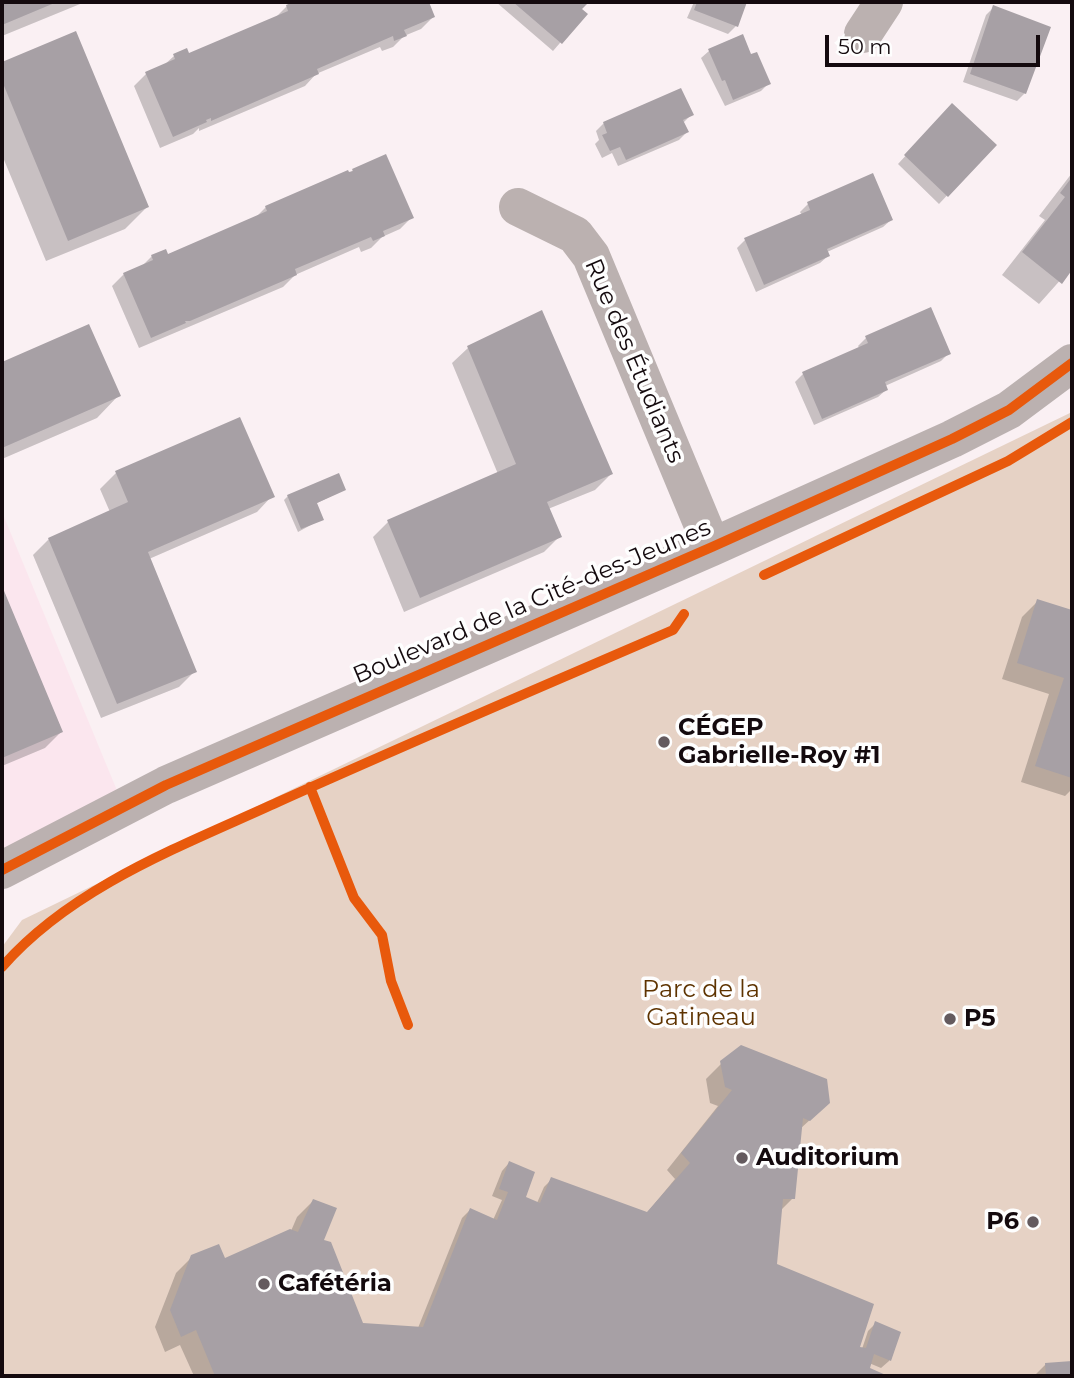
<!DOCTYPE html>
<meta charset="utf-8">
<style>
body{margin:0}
#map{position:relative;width:1074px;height:1378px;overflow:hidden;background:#faf0f3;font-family:Montserrat,sans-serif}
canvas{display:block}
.frame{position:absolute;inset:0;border:4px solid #140a0e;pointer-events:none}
.scale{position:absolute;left:825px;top:35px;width:215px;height:32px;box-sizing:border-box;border:4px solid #140a0e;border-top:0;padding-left:9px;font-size:21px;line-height:24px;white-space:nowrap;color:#140a0e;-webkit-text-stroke:5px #fefefe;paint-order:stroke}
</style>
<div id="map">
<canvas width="1074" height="1378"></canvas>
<div class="frame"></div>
<div class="scale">50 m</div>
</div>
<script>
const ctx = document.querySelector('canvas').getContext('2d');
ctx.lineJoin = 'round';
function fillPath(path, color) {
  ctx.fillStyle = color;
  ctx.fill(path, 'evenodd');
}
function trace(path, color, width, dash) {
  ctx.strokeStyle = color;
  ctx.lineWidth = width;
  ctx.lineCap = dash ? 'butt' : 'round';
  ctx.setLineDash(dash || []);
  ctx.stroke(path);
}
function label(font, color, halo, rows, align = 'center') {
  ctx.font = font + ' Montserrat,sans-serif';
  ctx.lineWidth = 7;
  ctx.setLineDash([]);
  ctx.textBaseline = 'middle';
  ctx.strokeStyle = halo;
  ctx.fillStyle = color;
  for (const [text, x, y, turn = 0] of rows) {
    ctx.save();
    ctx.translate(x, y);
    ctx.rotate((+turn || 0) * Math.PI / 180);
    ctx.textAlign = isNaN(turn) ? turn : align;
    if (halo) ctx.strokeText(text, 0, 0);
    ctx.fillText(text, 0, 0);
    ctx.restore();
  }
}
const built = new Path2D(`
 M2,512L123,805L2,870Z`);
const green = new Path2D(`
 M1072,412V1376H2V947L22,920Z`);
const shadow = new Path2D(`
 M2,2H85L2,36Z
 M297,2H427L433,17L421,29L404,36L393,47L382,51L380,47L316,74L305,86L199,131V128L193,134L160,148L134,86L146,74L163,66L174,56L186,50L188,56L275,18L287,6Z
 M496,2H587L580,9L585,14L553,51Z
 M694,2H745L736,26L728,34L687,18Z
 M994,7L1025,93L1017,101L963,82L986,15Z
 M75,34L147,207L125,229L46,261L2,155V64Z
 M709,51L750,56L769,83L761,91L725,106L701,58Z
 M945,113L994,145L939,204L898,164Z
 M691,115L683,123L687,132L679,140L618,166L612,153L602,158L595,144L599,140L596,131L604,123Z
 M353,170L412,217L400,229L382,237L371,248L361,252L359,247L295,275L283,287L139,348L112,286L124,274L141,267L152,256H167L254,219L266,207L348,175Z
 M1072,173V267L1039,304L1002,275L1045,220L1039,216Z
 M808,204L891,220L883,227L827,252L828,256L820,263L756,292L737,248L745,240L802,215L800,212Z
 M88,326L118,396L97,418L2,459V364Z
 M866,338L949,353L941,361L885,386L886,390L878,397L814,425L795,382L803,374L860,349L858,346Z
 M468,348L611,474L595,490L548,509L560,536L544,552L404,612L373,537L388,522L498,474L452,363Z
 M116,473L272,496L257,512L149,559L195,671L179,687L101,718L33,555L49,539L110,512L100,489Z
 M344,490L315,504L322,519L298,532L284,500L288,496Z
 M2,591L61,732L45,748L2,766Z
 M1038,601L1072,612V789L1065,796L1021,782L1049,694L1002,679L1022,617Z
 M722,1063L812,1118L800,1129L793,1198L780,1211L775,1263L857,1348L862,1349L868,1331L876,1323L899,1333L889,1361L881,1368L869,1363L867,1369L884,1376H194L180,1345L165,1352L155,1327L176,1273L192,1257L224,1260L291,1231L297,1217L313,1201L322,1241L362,1325L418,1328L462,1218L470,1210L493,1220L502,1200L492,1196L502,1171L509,1163L524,1198L537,1203L544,1187L552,1179L646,1214L675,1179L667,1170L718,1106L710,1103L706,1079Z
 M1072,1363V1376H1034L1046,1364Z`);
const building = new Path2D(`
 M2,2H57L2,25Z
 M293,2H429L435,17L404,30L407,36L394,41L393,36L317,69L319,74L211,121V118L206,120L207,122L173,137L145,72L175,59L173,54L187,48L189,53L288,11L286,5Z
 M513,2H589L582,9L588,14L562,44Z
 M697,2H747L738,27L694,10Z
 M993,5L1051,27L1026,94L970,74Z
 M76,31L149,207L68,241L2,81V62Z
 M743,34L751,54L757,52L771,84L733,100L725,80L722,81L708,49Z
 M681,88L694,115L683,120L689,132L626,160L620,147L610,151L602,135L607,133L603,122Z
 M952,103L997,145L948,197L904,155Z
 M386,154L414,218L383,231L385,236L373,241L371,237L295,269L297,275L190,321H185L186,323L151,338L123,273L153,260L151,255L166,249L168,254L267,211L265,206L348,170L349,172L353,171L352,169Z
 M873,173L893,220L827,249L830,256L764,285L744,238L810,210L807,202Z
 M1072,177V270L1062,284L1022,252L1065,197L1060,193Z
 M931,307L951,354L885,382L888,390L822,419L802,372L868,343L865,336Z
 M542,310L613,474L547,502L562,537L420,598L387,520L516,464L467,346Z
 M89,324L121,396L2,448V362Z
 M240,417L275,497L148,552L197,672L117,704L48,538L128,502L115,471Z
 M339,473L346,490L317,503L324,520L301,529L287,495Z
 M2,586L63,732L2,758Z
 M1037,599L1072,610V778L1035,766L1064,678L1017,663Z
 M741,1045L827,1079L830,1103L810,1121L803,1118L795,1199H783L777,1264L874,1304L860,1347L866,1348L875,1321L901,1332L891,1361L874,1354L870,1368L888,1376H215L196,1330L181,1337L170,1310L191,1255L219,1244L225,1258L290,1229L298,1232L313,1199L337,1208L324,1240L331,1242L363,1323L423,1327L470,1208L497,1220L508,1192L499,1189L509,1161L535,1172L526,1197L540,1203L551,1177L647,1212L690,1163L681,1153L732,1090L725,1087L720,1061Z
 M1072,1361V1376H1046L1045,1363Z`);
const minor = new Path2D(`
 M863,34L884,2
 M518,207L575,235L591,256L712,547
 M2,870L166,785L712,547L952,439L1009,410L1072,363`);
const cycleway = new Path2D(`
 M764,575L1008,461L1072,422
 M310,787L354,898L382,935L391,981L408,1025
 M2,870L166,785L712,547L952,439L1009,410L1072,363
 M2,967C73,886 182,846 278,802C409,743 541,687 673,630L684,614`);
const markers = [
 [664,742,7,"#645a5e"],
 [950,1019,7,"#645a5e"],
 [742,1158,7,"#645a5e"],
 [1033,1222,7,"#645a5e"],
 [264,1284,7,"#645a5e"]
];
const streetNames = [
 ["Rue des Étudiants",634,361,67],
 ["Boulevard de la Cité-des-Jeunes",532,602,-23]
];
const poiNames = [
 ["CÉGEP",678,728],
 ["Gabrielle-Roy #1",678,756],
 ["P5",964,1019],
 ["Auditorium",756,1158],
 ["P6",1019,1222,"right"],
 ["Cafétéria",278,1284]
];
const parkNames = [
 ["Parc de la",701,990],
 ["Gatineau",701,1018]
];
fillPath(built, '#fbe6ee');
fillPath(green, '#e6d2c5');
fillPath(shadow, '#0003');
fillPath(building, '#a7a0a5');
trace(minor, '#bbb1b0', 38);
trace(cycleway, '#e8590c', 10);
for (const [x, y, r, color] of markers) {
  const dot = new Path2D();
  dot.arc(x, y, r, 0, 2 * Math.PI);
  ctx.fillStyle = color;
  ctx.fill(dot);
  trace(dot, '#fefefe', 2.5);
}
label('24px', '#140a0e', '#fefefe', streetNames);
label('bold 24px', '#140a0e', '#fefefe', poiNames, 'left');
label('24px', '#5e3300', '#fefefe', parkNames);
</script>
